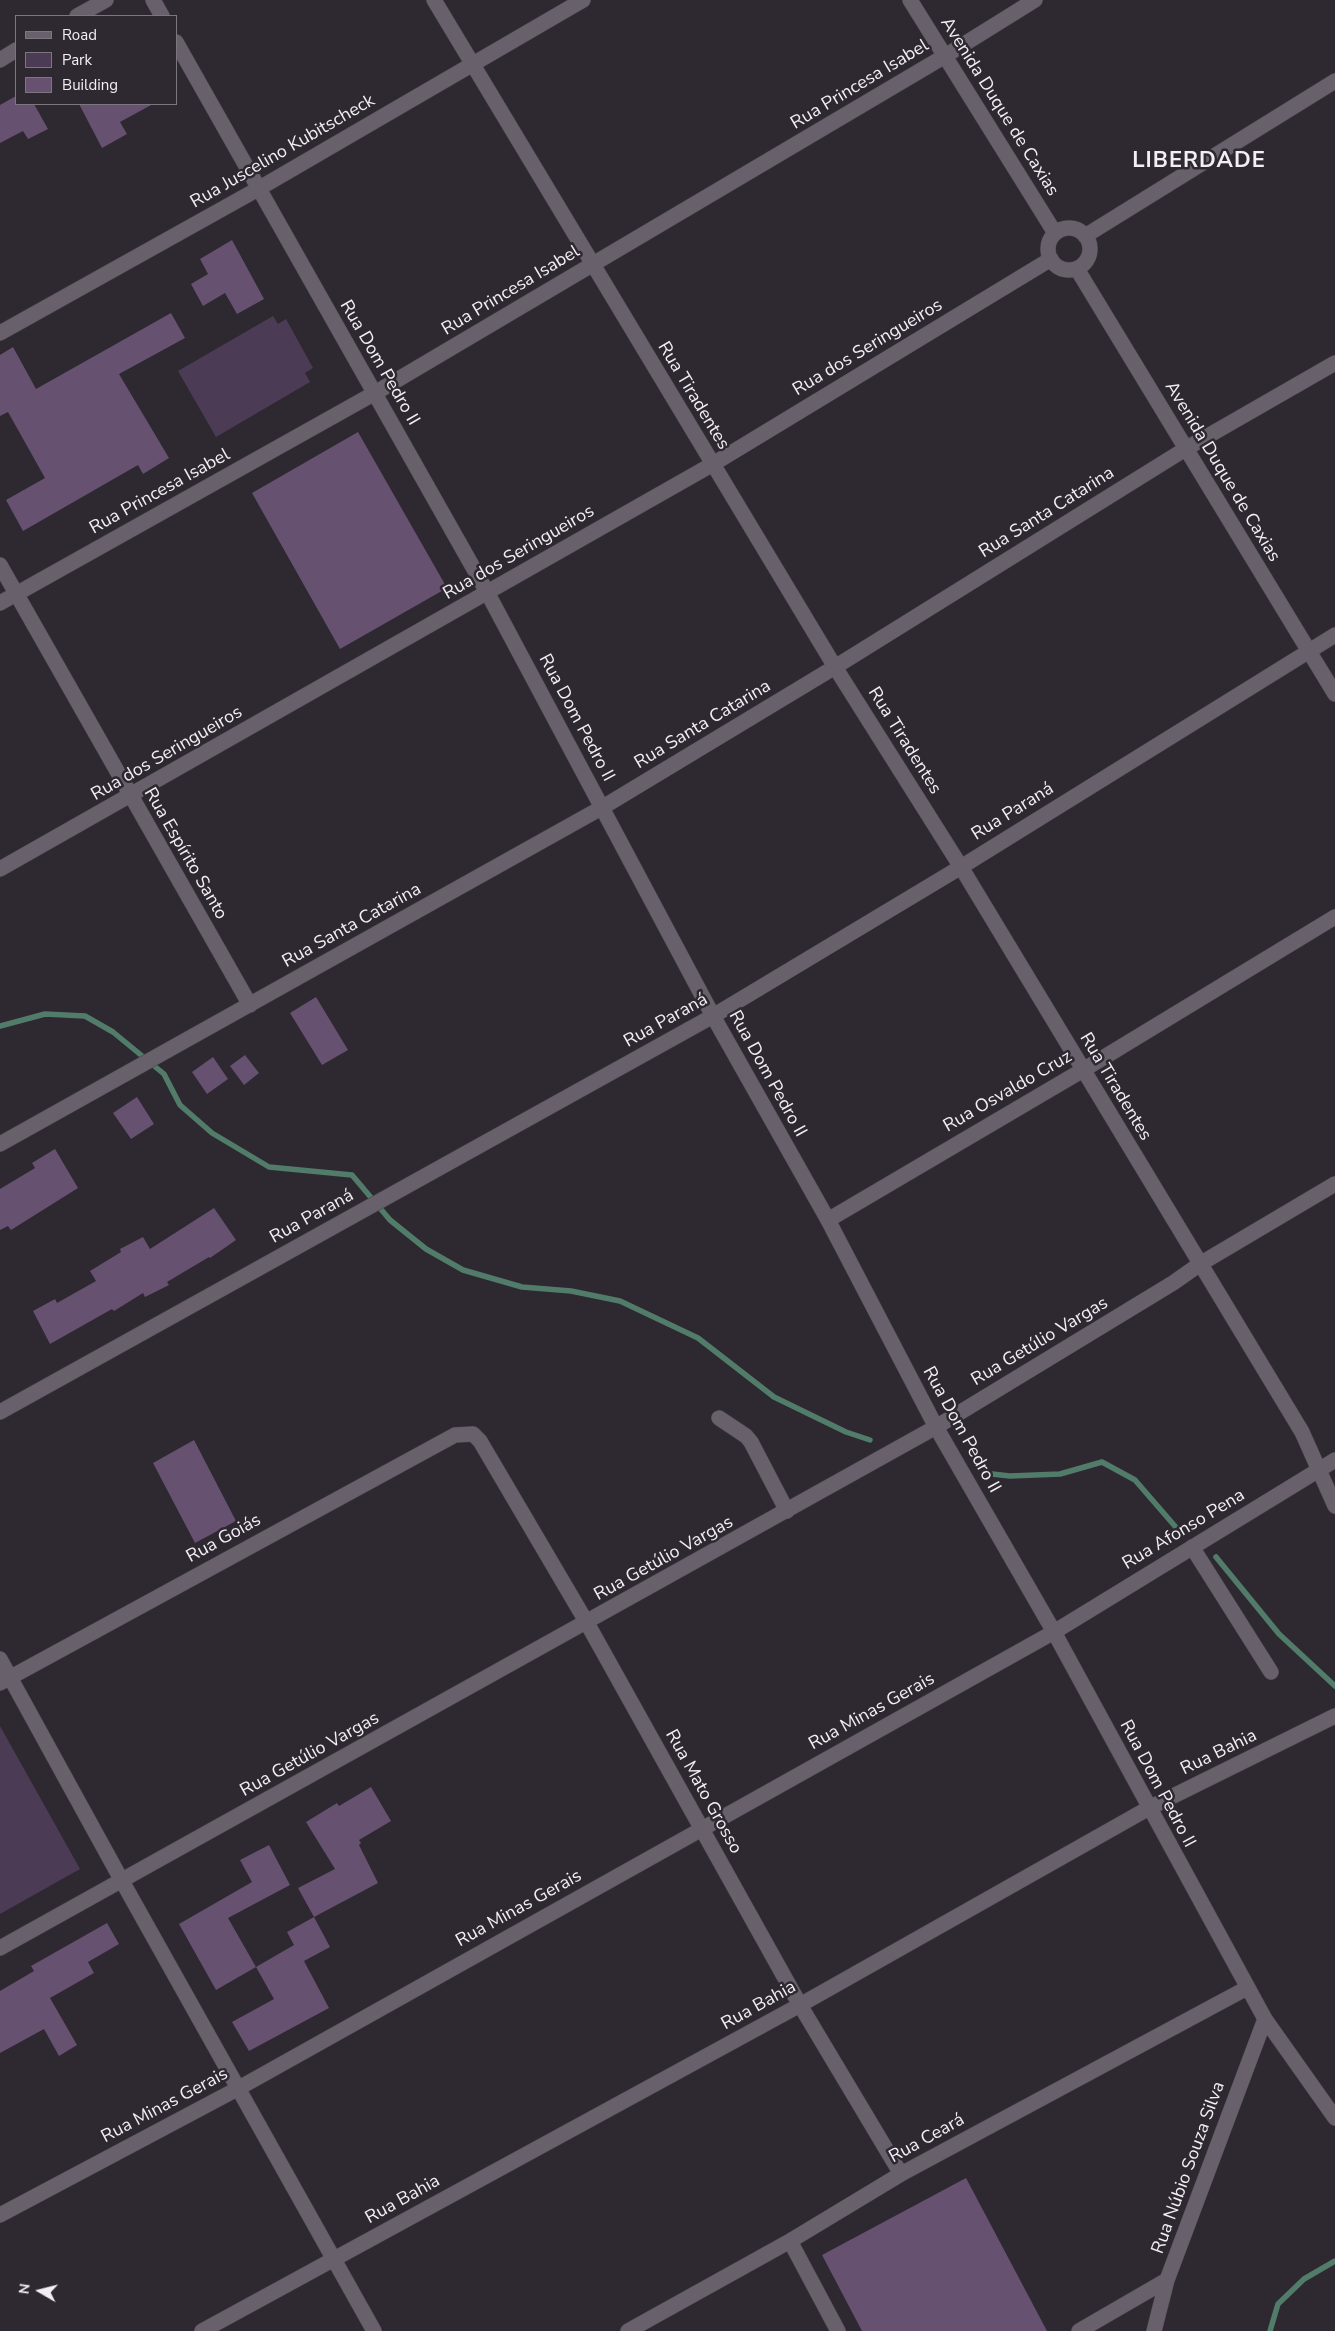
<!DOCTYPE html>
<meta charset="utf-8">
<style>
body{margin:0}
#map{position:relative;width:1335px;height:2331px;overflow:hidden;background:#2e2831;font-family:"Nunito Sans",sans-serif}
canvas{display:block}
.legend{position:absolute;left:15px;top:15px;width:162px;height:90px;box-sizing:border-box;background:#2e2831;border:1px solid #7c777f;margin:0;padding:6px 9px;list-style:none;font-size:15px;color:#f2eef4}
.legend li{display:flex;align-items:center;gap:10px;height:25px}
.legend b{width:25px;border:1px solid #7c777f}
.north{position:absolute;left:15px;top:2266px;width:50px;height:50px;-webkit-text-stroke:4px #2e2831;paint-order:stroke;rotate:278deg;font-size:14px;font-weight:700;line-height:20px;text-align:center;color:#f2eef4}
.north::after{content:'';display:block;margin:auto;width:18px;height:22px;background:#f2eef4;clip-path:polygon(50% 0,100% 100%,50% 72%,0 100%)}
</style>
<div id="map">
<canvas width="1335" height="2331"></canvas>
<ul class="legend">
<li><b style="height:6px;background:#68616b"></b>Road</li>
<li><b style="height:14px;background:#4c3b55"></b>Park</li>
<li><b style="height:14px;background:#665170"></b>Building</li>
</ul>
<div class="north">N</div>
</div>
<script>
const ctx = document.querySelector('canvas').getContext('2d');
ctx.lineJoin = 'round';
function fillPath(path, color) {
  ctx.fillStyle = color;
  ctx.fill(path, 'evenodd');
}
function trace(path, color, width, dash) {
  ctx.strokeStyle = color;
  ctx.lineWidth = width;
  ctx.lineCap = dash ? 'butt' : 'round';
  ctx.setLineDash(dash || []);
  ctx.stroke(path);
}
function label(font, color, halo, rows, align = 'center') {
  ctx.font = font + ' "Nunito Sans",sans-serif';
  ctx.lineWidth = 5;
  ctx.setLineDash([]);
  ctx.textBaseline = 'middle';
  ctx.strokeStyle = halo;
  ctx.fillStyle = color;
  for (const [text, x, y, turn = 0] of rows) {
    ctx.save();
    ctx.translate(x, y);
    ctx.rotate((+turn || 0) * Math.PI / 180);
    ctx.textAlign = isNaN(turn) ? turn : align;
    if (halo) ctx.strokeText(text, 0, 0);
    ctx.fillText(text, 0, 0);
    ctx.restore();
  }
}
const green = new Path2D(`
 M273,316L278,324L286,319L313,368L305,373L310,382L216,437L178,371Z
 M0,1726L80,1869L0,1914Z`);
const stream = new Path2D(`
 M0,1026L45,1014L85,1016L113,1032L164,1074L180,1105L212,1133L269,1167L352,1175L390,1220L426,1249L463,1270L522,1287L571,1291L620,1301L698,1338L774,1397L846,1432L870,1440
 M992,1474L1010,1476L1060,1474L1102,1462L1135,1480L1180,1532
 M1216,1557L1279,1634L1335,1686
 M1270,2331L1278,2304L1304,2279L1335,2261`);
const building = new Path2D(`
 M16,96V104H34L48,129L28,139L23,131L0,143V105Z
 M79,104H153L120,122L127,134L102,148Z
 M232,240L264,299L237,314L225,293L203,306L191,284L208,274L200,259Z
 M171,313L185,338L119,374L169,458L143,474L138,465L23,531L6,500L45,478L8,412L0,416V355L13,347L36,389Z
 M358,432L447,588L340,649L252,493Z
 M316,997L348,1050L322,1065L290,1013Z
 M245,1055L259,1073L244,1085L230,1066Z
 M213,1057L228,1079L207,1094L192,1072Z
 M137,1097L154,1124L131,1139L113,1113Z
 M55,1149L78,1188L11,1230L8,1226L0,1230V1189L35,1168L32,1163Z
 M214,1208L236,1240L210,1258L209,1257L167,1282L169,1285L145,1297L143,1293L114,1311L112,1309L50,1344L33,1311L55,1299L57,1303L96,1281L90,1271L121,1252L120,1249L143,1237L150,1249Z
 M194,1440L236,1521L195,1543L153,1463Z
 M371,1787L391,1821L359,1840L361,1843L359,1845L378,1883L314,1917L298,1888L335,1869L306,1822L337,1803L339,1806Z
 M269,1845L290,1885L228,1918L256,1967L216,1990L179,1924L252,1882L240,1860Z
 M314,1917L330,1947L304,1961L329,2008L249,2051L232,2022L274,1999L256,1967L294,1945L287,1932Z
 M107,1923L119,1944L88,1962L94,1973L50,1998L77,2045L59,2056L44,2029L0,2053V1991L34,1971L31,1966Z
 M966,2178L1047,2331H862L822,2255Z`);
const street = new Path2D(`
 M434,0L835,667L961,867L1302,1432L1335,1506
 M910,0L1055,233
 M77,16L106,0
 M0,60L16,50
 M1048 249a21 21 0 1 1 42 0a21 21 0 1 1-42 0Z
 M1085,236L1335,81
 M1077,269L1335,694
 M0,333L258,189L583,0
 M0,565L250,1005
 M0,603L375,393L945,56L1035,0
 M0,869L713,464L1051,259
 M0,1144L603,807L835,667L1187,448L1335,363
 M828,1220L1083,1070L1335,917
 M0,1412L713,1016L961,867L1335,635
 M719,1418L746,1436L751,1442L787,1511
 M936,1427L1054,1632L1265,2019L1335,2118
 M1192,1547L1271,1672
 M0,1683L455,1435L473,1434L480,1441L587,1623L800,2005L901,2174
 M0,2215L239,2088L1054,1632L1335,1460
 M790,2241L838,2331
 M202,2331L800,2005L1149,1808L1335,1716
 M628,2331L790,2241L901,2174L1247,1988
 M1079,2331L1167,2280
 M1154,2331L1167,2280L1265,2019`);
const secondary = new Path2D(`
 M153,0L162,16
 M176,42L487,592L713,1016L828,1220L936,1427
 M0,1659L122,1881L374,2331
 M0,1948L936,1427L1173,1283L1200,1264L1335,1184`);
const streetNames = [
 ["Rua Princesa Isabel",860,85,-31],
 ["Avenida Duque de Caxias",999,107,58],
 ["Rua Juscelino Kubitscheck",283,152,-30],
 ["Rua Princesa Isabel",511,291,-31],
 ["Rua dos Seringueiros",868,348,-31],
 ["Rua Dom Pedro II",379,363,60],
 ["Rua Tiradentes",693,396,59],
 ["Avenida Duque de Caxias",1222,472,59],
 ["Rua Princesa Isabel",160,492,-29],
 ["Rua Santa Catarina",1047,513,-32],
 ["Rua dos Seringueiros",519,553,-30],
 ["Rua Dom Pedro II",576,718,62],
 ["Rua Santa Catarina",703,725,-31],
 ["Rua Tiradentes",904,741,58],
 ["Rua dos Seringueiros",167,754,-30],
 ["Rua Paraná",1013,812,-32],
 ["Rua Espírito Santo",185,854,60],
 ["Rua Santa Catarina",352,926,-29],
 ["Rua Paraná",666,1021,-29],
 ["Rua Dom Pedro II",767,1074,61],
 ["Rua Tiradentes",1115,1087,59],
 ["Rua Osvaldo Cruz",1008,1092,-30],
 ["Rua Paraná",312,1217,-29],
 ["Rua Getúlio Vargas",1040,1342,-31],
 ["Rua Dom Pedro II",961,1430,61],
 ["Rua Afonso Pena",1184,1530,-31],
 ["Rua Goiás",224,1539,-29],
 ["Rua Getúlio Vargas",664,1559,-29],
 ["Rua Minas Gerais",872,1712,-29],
 ["Rua Bahia",1219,1753,-26],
 ["Rua Getúlio Vargas",310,1755,-29],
 ["Rua Dom Pedro II",1157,1784,62],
 ["Rua Mato Grosso",703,1792,61],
 ["Rua Minas Gerais",519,1909,-29],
 ["Rua Bahia",759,2006,-29],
 ["Rua Minas Gerais",165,2106,-28],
 ["Rua Ceará",927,2139,-29],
 ["Rua Núbio Souza Silva",1189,2168,-70],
 ["Rua Bahia",403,2200,-29]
];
const districtNames = [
 ["LIBERDADE",1199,162]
];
fillPath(green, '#4c3b55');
trace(stream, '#527c6a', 5.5);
fillPath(building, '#665170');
trace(street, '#4b464e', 16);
trace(secondary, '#4b464e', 16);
trace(street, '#68616b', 15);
trace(secondary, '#68616b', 15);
label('18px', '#f2eef4', '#2e2831', streetNames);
ctx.letterSpacing = '1px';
label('bold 22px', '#f2eef4', '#2e2831', districtNames);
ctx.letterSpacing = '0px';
</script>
